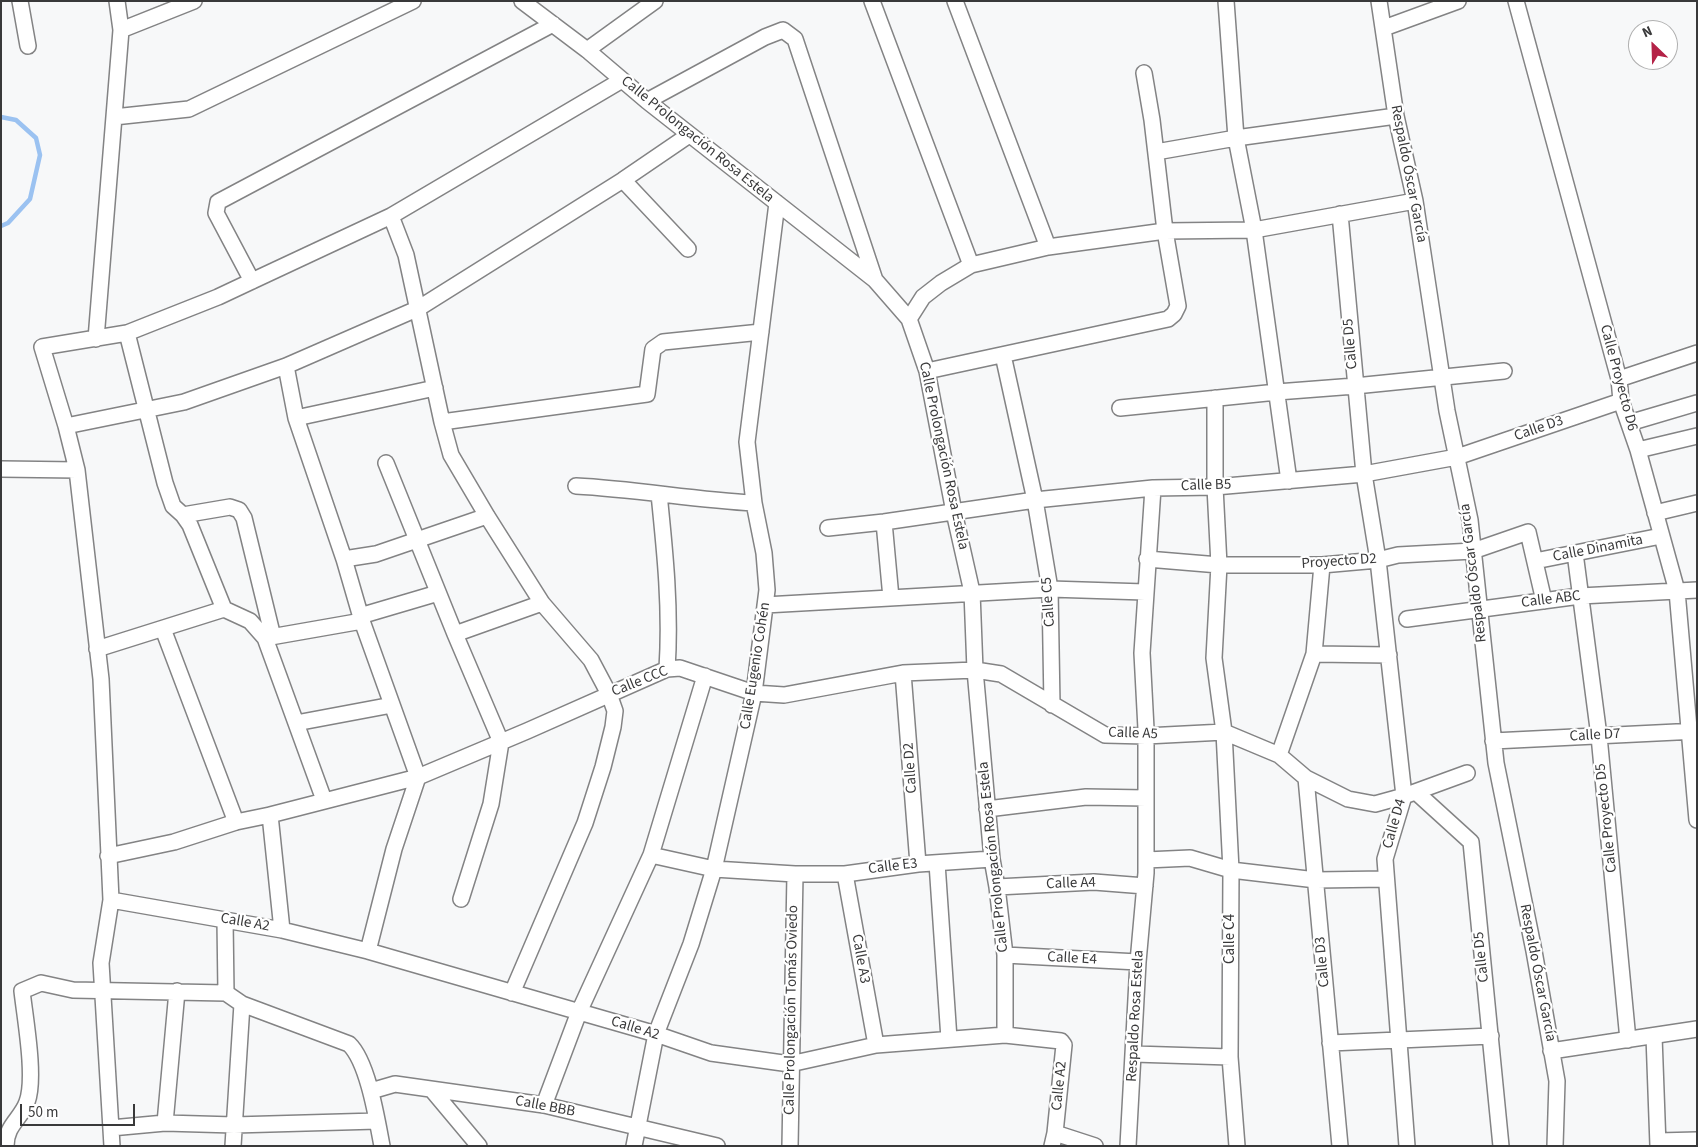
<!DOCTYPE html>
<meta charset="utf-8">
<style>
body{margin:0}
#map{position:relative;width:1698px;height:1147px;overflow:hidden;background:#f7f8f9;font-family:"Source Sans 3",sans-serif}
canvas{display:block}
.frame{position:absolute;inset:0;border:2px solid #39393a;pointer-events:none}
.north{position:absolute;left:1628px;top:20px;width:50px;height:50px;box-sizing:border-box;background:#fff;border:1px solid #b0b0b0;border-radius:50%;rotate:336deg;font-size:14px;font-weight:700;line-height:20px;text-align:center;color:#39393a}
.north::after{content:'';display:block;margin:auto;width:18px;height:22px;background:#b42247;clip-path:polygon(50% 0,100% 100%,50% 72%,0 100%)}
.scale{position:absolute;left:20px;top:1104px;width:115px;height:22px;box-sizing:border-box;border:2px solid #39393a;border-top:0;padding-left:6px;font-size:15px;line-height:18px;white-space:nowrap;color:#39393a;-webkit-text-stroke:4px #fff;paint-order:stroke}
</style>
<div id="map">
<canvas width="1698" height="1147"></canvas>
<div class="frame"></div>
<div class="north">N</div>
<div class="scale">50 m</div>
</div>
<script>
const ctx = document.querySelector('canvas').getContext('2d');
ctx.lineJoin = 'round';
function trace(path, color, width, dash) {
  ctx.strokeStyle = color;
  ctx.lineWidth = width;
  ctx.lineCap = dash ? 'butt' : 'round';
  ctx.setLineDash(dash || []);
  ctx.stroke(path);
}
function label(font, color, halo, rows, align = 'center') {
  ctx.font = font + ' "Source Sans 3",sans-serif';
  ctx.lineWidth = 4.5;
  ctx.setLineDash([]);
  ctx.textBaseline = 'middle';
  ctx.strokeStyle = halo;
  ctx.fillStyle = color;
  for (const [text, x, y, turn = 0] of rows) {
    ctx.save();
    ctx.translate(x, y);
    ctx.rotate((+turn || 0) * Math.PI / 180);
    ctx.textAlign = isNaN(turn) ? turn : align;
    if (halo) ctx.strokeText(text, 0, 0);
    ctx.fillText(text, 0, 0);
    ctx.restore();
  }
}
const stream = new Path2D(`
 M1,117L16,120L36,138L40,155L30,199L8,223L1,226`);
const minor = new Path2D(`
 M20,1L28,46
 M522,1L587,50L647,101L875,280L909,319L927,371L954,512L972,592L975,670L992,859L997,887L1005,955V1035
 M872,1L971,265
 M955,1L1048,247
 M1226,1L1236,138L1254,230L1289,481
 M1379,1L1396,116L1415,201L1447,411L1470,520L1496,763L1534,951L1557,1081L1555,1146
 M1516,1L1619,379L1621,401L1638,450L1677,591L1697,820
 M1384,28L1458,1
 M121,30L194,1
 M587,50L655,1
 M647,101L765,37L783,30L795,39L875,280
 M114,117L189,109L413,1
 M1156,152L1236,138L1396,116
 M623,180L688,249
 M1340,214L1364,474L1378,560L1404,796L1385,859L1407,1146
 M391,216L406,255L442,422L451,455L487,516L542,603L591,660L609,694L615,711L613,727L603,767L585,823L512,993
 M252,281L216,213L218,202L553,24
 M909,319L923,297L941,283L971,265L1048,247L1165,231L1254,230L1415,201
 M127,333L165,483L173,506L183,515L190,525L224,609
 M96,339L121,30L117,1
 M1003,355L1035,500L1050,589L1052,705
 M286,366L296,418L344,559L362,621L418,777L394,849L368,951
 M927,371L1168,319L1174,314L1178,306L1165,231L1152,120L1144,73
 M1619,379L1697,353
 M1215,398V487L1219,565L1214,658L1224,732L1231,870L1230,1057L1237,1146
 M1120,408L1277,392L1355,386L1504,371
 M296,418L435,388
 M442,422L647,394L653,349L663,342L761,332
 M1629,423L1697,403
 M66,426L184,402L286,366L419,308L623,180L689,135
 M1638,450L1697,436
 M386,463L455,634L501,742L491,804L461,899
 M1,469L77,470
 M576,486C636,489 695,500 754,503
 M659,494C665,552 671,610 667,669
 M1655,513L1697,503
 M183,515L230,507L239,510L244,518L273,637
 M884,522L891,598
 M828,528L884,522L1035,500L1153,488L1215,487L1364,474L1457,457L1621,401
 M1575,553L1599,736L1628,1040
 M344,559L376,554L487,516
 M1147,559L1219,565H1322L1378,560L1398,555L1473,551L1528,532L1544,601
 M1535,561L1661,536
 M765,605L1050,589L1145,592
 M360,616L438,593
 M1407,619L1580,596L1697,590
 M163,629L236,822
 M455,634L542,603
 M265,638L362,621
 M97,649L224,609L250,621L265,638L324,800
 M1314,654L1389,655
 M903,673L918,864
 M296,723L392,705
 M1493,741L1697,731
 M1279,755L1314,654L1322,565
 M1306,778L1340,1146
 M1416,792L1471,842L1501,1146
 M987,809L1086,797L1146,798
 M270,815L418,777L527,731L667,669L680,668L754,693L784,695L903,673L975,670L1001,674L1105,735L1146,736L1224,732L1279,755L1306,778L1348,799L1375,804L1404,796L1467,773
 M651,855L714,869L795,874H845L918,864L992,859
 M108,856L174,842L236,822L270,815L282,930
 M1146,860L1190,858L1231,870L1316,880L1386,879
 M937,863L949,1039
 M845,874L876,1045
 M997,887L1094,882L1145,886
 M111,900L282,930L368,951L656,1034L711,1053L790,1064L876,1045L1005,1035L1061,1041L1064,1045L1055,1133L1052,1146
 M225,920L226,993
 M1005,955L1138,962
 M242,1004L349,1044C368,1062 377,1120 382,1146
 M1654,1036L1658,1146
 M1330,1043L1491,1036
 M1551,1051L1697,1029
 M1134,1054L1230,1057
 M432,1090L479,1146
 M371,1091L395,1084L544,1105L717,1146
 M544,1105L579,1012L651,855L705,676
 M165,1123L177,991
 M111,1128L165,1123L234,1125L377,1121
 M1055,1133L1095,1146
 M1658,1141L1697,1140
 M6,1146C6,1125 21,1119 27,1102C36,1078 25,1018 22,991L41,983L73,990L226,993L242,1004L233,1146
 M112,1146L101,963L111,900L101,679L77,470L66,426L42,347L127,333L218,297L252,281L391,216L622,80
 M634,1146L656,1034L691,944L714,869L754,693L767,590L764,553L754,503L747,442L777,203
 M790,1146L795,874
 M1128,1146L1138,962L1146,873V729L1142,653L1153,488`);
const streetNames = [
 ["Calle Prolongación Rosa Estela",697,140,39],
 ["Respaldo Óscar García",1408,174,79],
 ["Calle D5",1351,344,-95],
 ["Calle Proyecto D6",1618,378,75],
 ["Calle D3",1539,429,-19],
 ["Calle Prolongación Rosa Estela",943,456,78],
 ["Calle B5",1206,486,-2],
 ["Calle Dinamita",1598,549,-11],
 ["Proyecto D2",1339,562,-4],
 ["Respaldo Óscar García",1474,573,-97],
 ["Calle ABC",1551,600,-7],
 ["Calle C5",1049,602,-94],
 ["Calle Eugenio Cohén",756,666,-81],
 ["Calle CCC",640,682,-22],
 ["Calle A5",1133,734,2],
 ["Calle D7",1595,736,-3],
 ["Calle D2",911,768,-94],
 ["Calle Proyecto D5",1607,818,-96],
 ["Calle D4",1395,824,-74],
 ["Calle Prolongación Rosa Estela",994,857,-96],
 ["Calle E3",893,867,-7],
 ["Calle A4",1071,884,-2],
 ["Calle A2",245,923,10],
 ["Calle C4",1231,939,-90],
 ["Calle D5",1482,957,-96],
 ["Calle A3",860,959,80],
 ["Calle E4",1072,959,3],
 ["Calle D3",1323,962,-95],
 ["Respaldo Óscar García",1537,973,79],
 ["Calle Prolongación Tomás Oviedo",792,1010,-89],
 ["Respaldo Rosa Estela",1136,1016,-87],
 ["Calle A2",635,1029,17],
 ["Calle A2",1060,1086,-84],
 ["Calle BBB",545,1107,11]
];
trace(stream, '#9bc2f1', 4.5);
trace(minor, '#838384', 18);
trace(minor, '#fff', 15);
label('15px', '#39393a', '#fff', streetNames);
</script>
